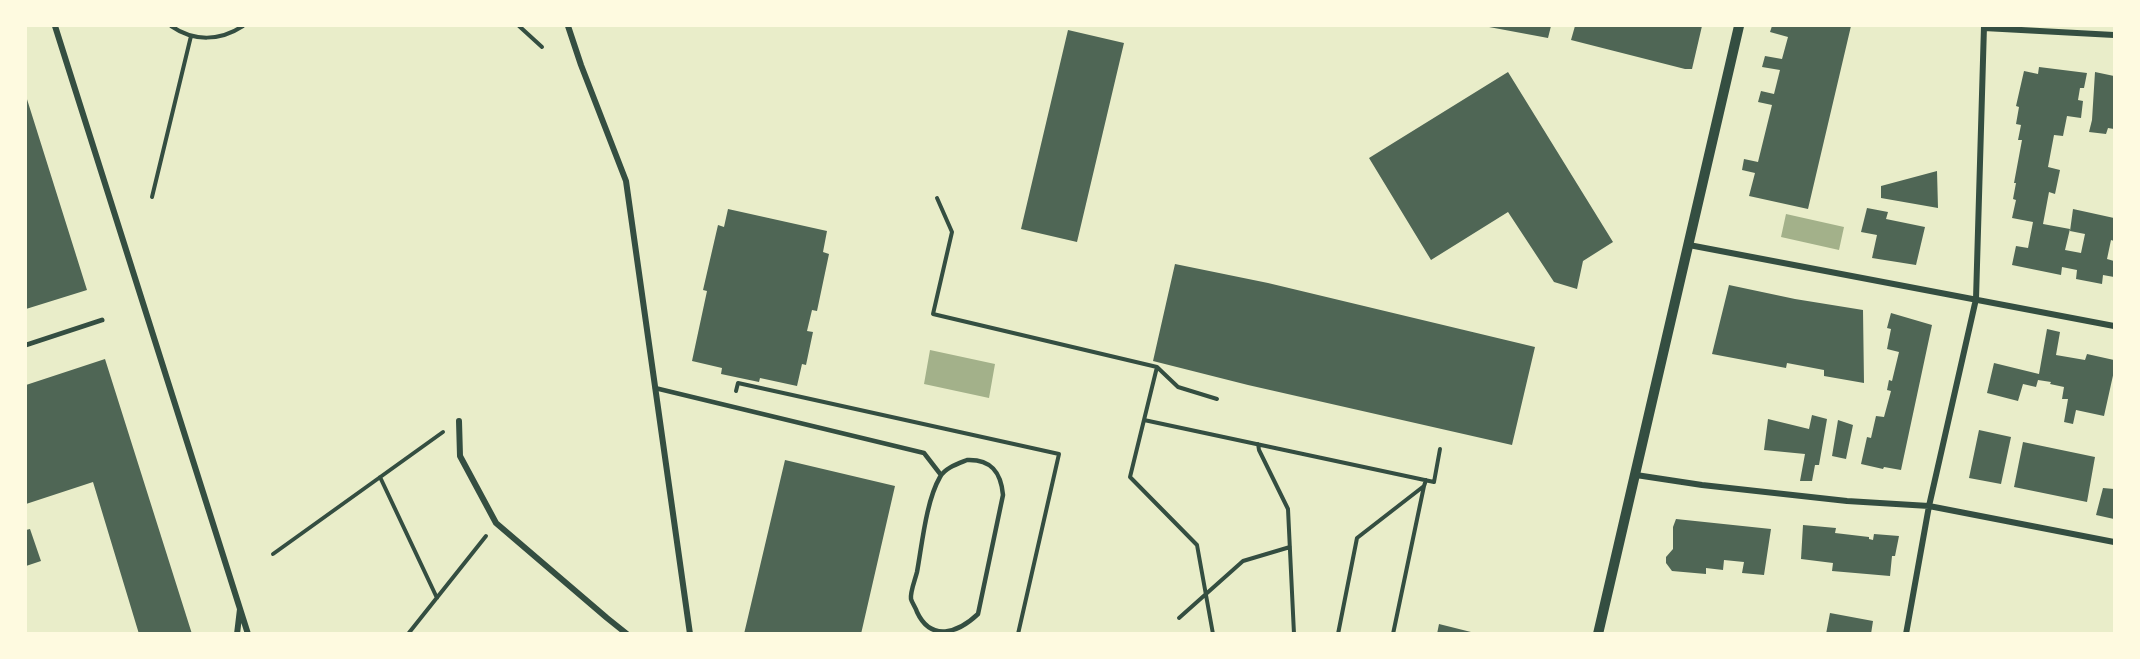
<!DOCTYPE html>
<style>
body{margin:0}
#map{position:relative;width:2140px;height:659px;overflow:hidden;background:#e9edc9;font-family:"Sofia Sans Condensed",sans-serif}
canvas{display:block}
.frame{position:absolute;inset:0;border:27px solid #fefae0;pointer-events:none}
</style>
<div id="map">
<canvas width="2140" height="659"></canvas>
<div class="frame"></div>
</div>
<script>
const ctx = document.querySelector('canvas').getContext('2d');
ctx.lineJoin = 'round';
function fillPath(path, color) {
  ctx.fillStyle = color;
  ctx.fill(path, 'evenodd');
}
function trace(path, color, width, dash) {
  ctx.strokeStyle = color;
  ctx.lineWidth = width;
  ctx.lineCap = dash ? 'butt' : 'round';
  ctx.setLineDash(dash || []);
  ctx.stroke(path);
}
const water = new Path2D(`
 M1786,214L1844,227L1839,250L1781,237Z
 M930,350L995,364L989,398L924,384Z`);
const building = new Path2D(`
 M1575,26H1702L1692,69H1685L1571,40Z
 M1772,26H1851L1808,209L1749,196L1755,173L1742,170L1744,159L1758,162L1772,105L1758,102L1761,91L1774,94L1780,70L1762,67L1765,56L1782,59L1788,37L1770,32Z
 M1489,27V26H1551L1548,38Z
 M1068,30L1124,43L1077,242L1021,229Z
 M2039,67L2087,73L2084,88H2080L2078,100L2083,101L2081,118L2067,116L2063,136L2054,135L2048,167L2060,170L2055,194L2049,192L2043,224L2070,229L2065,250L2081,253L2085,234L2070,231L2073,209L2114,218V241L2111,240L2107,259L2114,261V277L2103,275L2102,284L2076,279L2077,270L2062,267L2061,275L2012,265L2016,246L2028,248L2033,222L2012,218L2016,200L2013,199L2016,183H2014L2022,140H2018L2021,125L2016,124L2019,107L2016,106L2024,71L2038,74Z
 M1508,72L1613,242L1583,261L1577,289L1554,282L1508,212L1431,260L1369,158Z
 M2095,72L2114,76V129L2108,128L2106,134L2089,132L2092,120Z
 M26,96L87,290L26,309Z
 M1937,171L1938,208L1881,198V186Z
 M1867,208L1888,212L1886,219L1925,227L1916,265L1872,258L1877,235L1861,232Z
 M728,209L827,231L823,252L829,254L817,311L812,310L807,331L813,332L806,365L802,364L797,386L760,378L759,382L721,374L722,368L692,361L707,291L703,290L718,225L724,227Z
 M1175,264L1268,283L1535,347L1512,445L1248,385L1153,361Z
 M1729,285L1795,299L1863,310L1864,383L1824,376V370L1787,363L1786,368L1712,354Z
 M1891,313L1932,325L1901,470L1884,467L1883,469L1861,464L1867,437L1871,438L1876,416L1884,417L1891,391L1887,390L1889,380L1892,381L1899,352L1887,349L1891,329L1887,328Z
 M2047,329L2060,332L2056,355L2085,360L2087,354L2114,360V371L2104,416L2076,410L2073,424L2064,422L2068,399H2062L2064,387L2050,384L2051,382L2038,380L2036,387L2023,384L2018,401L1987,393L1994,363L2039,374Z
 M105,359L192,634H139L93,482L26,504V385Z
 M1812,415L1827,419L1819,465H1815L1812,481H1800L1805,454L1764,450L1768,419L1809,429Z
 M1838,420L1853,425L1846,459L1832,456Z
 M1979,430L2011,437L2001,484L1969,478Z
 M2023,442L2095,457L2087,502L2014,487Z
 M785,460L895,486L861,634H744Z
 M2103,488L2114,489V519L2096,515Z
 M1676,519L1771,529L1764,575L1742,573L1744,562L1724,560L1723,570L1706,568V574L1672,571L1666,563V557L1673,549V527Z
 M1803,525L1836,528L1835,533L1869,537V539L1873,540L1874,534L1899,536L1895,556H1892L1890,576L1832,571L1833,563L1801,559Z
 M30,529L41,561L26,566V530Z
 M1830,613L1873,621L1871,634H1826Z
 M1439,624L1475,633L1474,634H1437Z`);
const path = new Path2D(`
 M171,26C194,42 220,41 243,26
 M519,26L542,47
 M152,197L191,36
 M937,198L952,232L933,314L1157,367L1178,387L1217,399
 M1157,367L1130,477L1197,545L1213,634
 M736,391L738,383L1059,454L1018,634
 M1144,420L1434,482L1440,449
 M1258,444L1259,450L1288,509L1294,634
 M380,477L437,598
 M273,554L443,432
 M1179,618L1243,561L1290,547
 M408,634L486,536
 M1338,634L1357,538L1424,486L1426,480
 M1393,634L1424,486`);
const service = new Path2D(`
 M655,388L924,453L941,475
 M967,460C991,459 1001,472 1003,495L978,614C958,633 931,642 917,612C916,608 912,603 911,599C910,592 915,580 917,572C922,545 926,501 940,477C945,468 957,464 967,460Z`);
const pedestrian = new Path2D(`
 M26,345L102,320`);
const minor = new Path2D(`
 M55,26L248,634
 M568,26L581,65L626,181L690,634
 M1984,28L2114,35
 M1689,245L2114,326
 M459,421L460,456L496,523L607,618L627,634
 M1636,475L1702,485L1847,501L1929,506L2114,542
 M237,634L240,609
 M1906,634L1929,506L1976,299L1984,26`);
const tertiary = new Path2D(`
 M1598,634L1739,26`);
fillPath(water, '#a3b18a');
fillPath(building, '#4f6655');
trace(path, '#344e41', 4);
trace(service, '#344e41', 4.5);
trace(pedestrian, '#344e41', 5);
trace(minor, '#344e41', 6);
trace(tertiary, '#344e41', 10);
</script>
